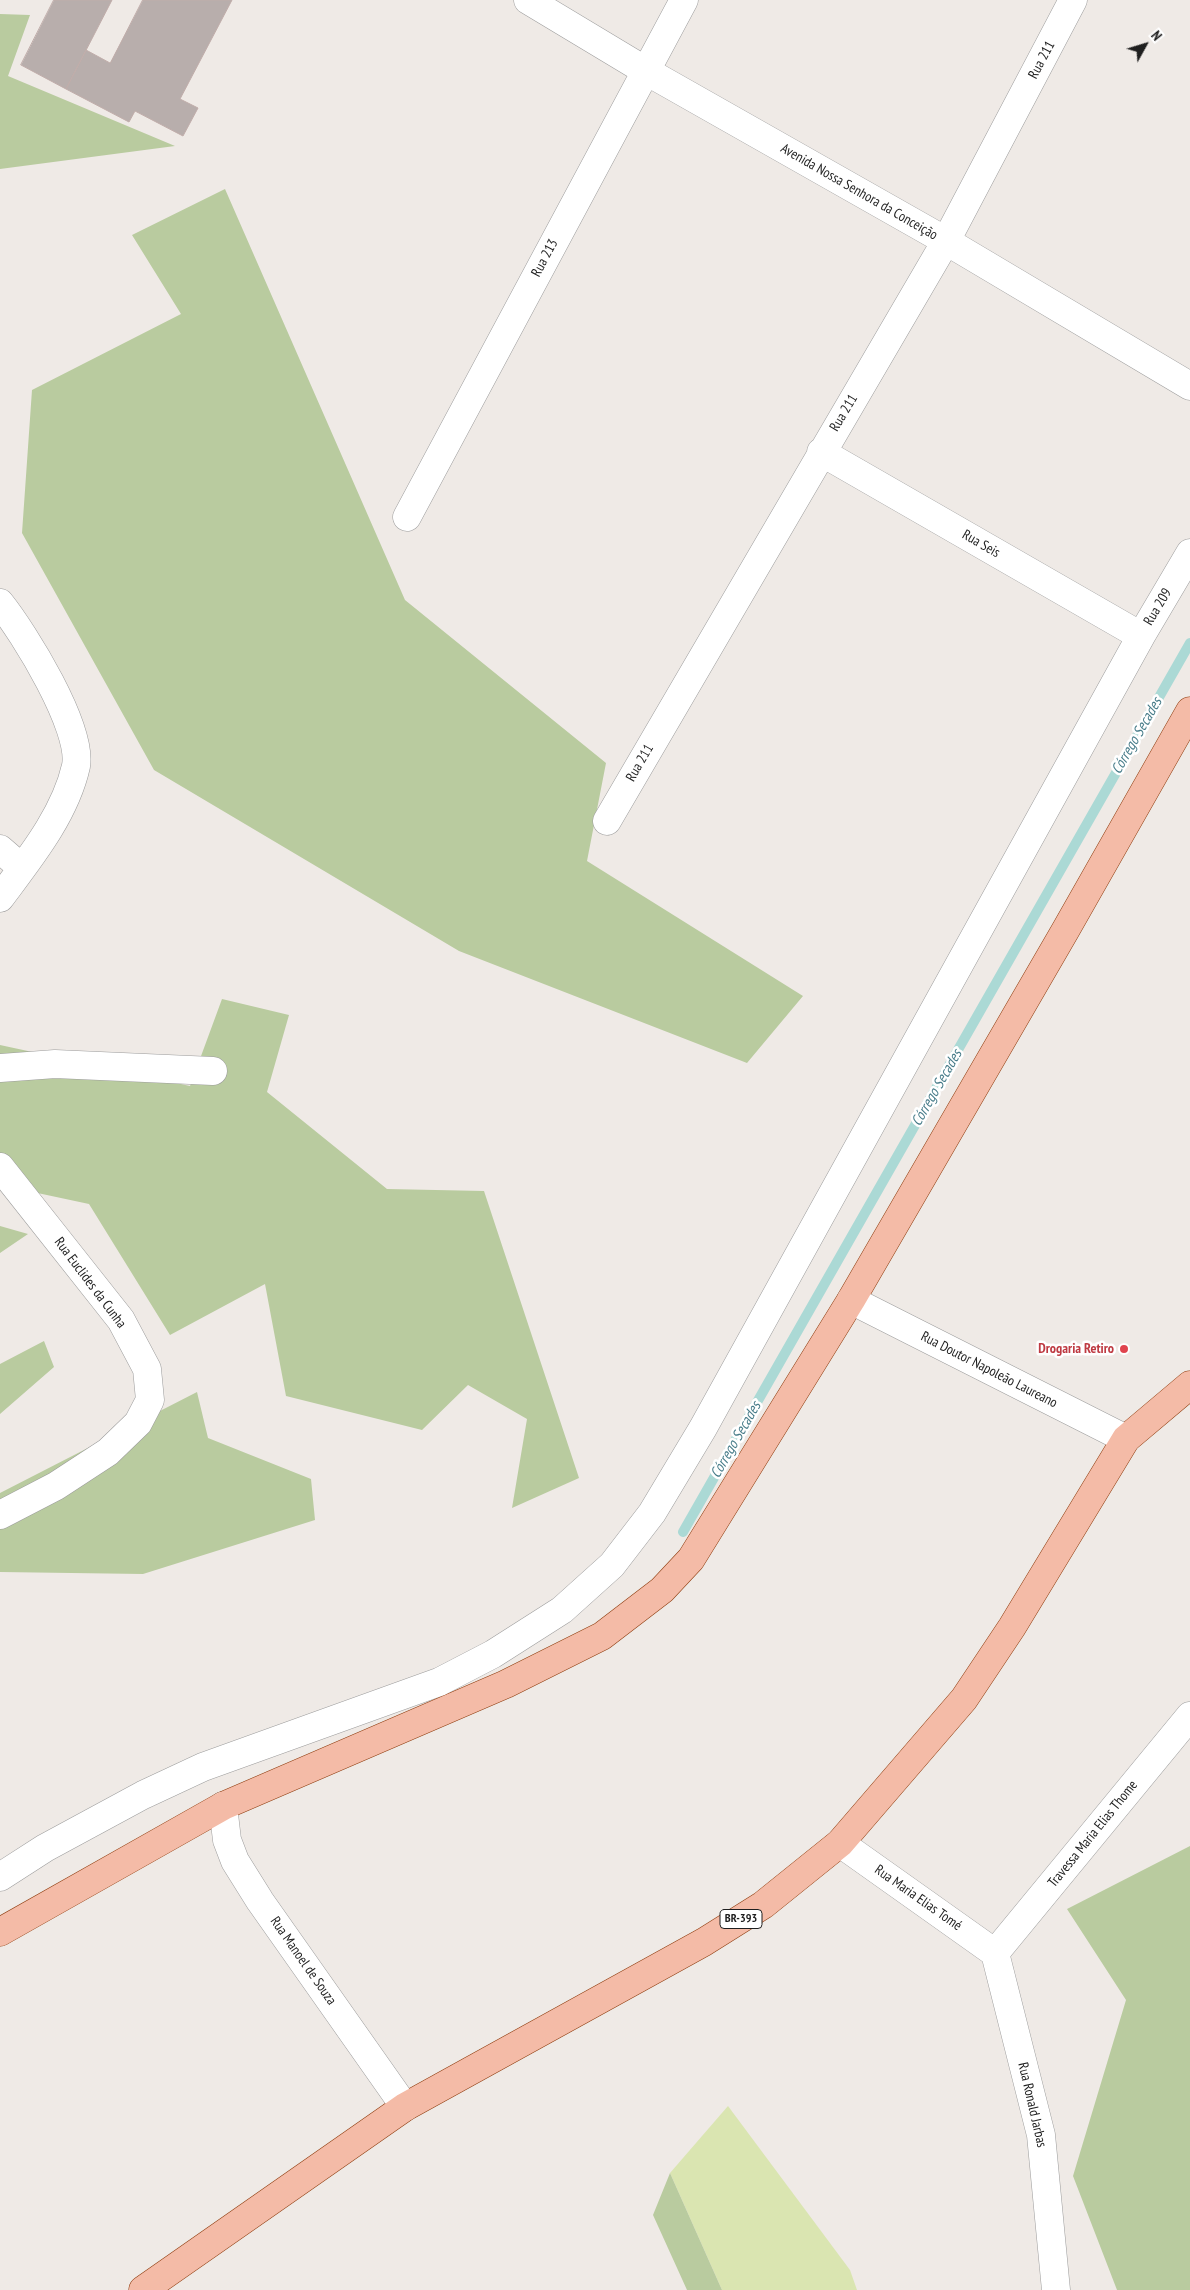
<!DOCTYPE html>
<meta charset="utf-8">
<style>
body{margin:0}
#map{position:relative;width:1190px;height:2290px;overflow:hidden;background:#efeae6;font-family:"PT Sans Narrow",sans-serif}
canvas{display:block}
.north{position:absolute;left:1120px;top:20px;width:50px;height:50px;-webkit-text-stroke:4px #fff;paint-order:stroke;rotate:51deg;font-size:14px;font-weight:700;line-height:20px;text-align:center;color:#1f1f1f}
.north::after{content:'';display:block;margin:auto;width:18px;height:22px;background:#1f1f1f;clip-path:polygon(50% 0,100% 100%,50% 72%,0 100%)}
</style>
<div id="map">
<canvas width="1190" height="2290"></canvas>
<div class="north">N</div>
</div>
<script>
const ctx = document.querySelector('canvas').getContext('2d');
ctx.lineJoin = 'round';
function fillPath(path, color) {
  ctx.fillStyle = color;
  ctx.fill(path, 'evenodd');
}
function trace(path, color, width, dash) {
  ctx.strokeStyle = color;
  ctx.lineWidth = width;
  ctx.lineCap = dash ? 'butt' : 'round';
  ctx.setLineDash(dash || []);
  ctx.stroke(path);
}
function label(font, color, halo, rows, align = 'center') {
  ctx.font = font + ' "PT Sans Narrow",sans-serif';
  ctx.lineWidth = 5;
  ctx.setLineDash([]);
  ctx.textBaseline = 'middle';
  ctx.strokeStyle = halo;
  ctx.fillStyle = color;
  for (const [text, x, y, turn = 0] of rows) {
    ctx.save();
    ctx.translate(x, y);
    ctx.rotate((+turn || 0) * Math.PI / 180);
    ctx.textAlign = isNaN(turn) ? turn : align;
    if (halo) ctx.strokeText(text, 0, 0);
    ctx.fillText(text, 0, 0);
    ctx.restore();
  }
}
const grass = new Path2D(`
 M728,2106L850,2270L857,2290H722L670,2173Z`);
const forest = new Path2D(`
 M0,14L30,15L8,76L175,146L0,169Z
 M225,189L405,600L606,763L587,861L803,996L747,1063L459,951L154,770L22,533L32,390L181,314L132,235Z
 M222,999L289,1015L267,1092L387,1189L484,1191L579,1478L512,1508L527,1419L468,1385L422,1430L286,1396L265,1284L170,1335L89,1204L0,1185V1045L190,1086Z
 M0,1226L28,1234L0,1253Z
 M44,1341L54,1367L0,1414V1364Z
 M197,1392L208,1438L311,1479L315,1520L143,1574L0,1572V1493Z
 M1190,1846V2290H1117L1073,2176L1126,2000L1067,1909Z
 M670,2173L722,2290H687L653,2215Z`);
const stream = new Path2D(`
 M683,1532L1190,643`);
const building = new Path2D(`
 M54,0H112L66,89L21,65Z
 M143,0H232L180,99L198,108L183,136L135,111L129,122L66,89L86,50L110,63Z`);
const minor = new Path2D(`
 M528,0L646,71L946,241L1190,386
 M821,452L1141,636
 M407,517L684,0
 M0,603C24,633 83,728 76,766C65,815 29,859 0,898
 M607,821L946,241L1073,0
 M0,849L22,868
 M0,1068L55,1064L213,1071
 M0,1167L121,1320L147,1369L150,1400L138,1423L108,1452L56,1486L0,1515
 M851,1300L1126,1439
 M223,1806L227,1840L235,1861L260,1901L405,2107
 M840,1843L995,1953
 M0,1877L45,1848L143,1795L203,1767L439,1682L493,1654L562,1610L612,1565L652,1513L703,1428L1141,636L1190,553
 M995,1953L1041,2135L1056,2290
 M995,1953L1190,1716`);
const major = new Path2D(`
 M0,1932L223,1806L506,1684L602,1636L662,1590L691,1559L851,1300L1065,931L1190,711
 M143,2290L405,2107L704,1942L763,1905L840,1843L964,1699L1012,1627L1126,1439L1190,1385`);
const markers = [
 [1124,1349,5,"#e0444e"]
];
const shields = [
 [741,1919,42]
];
const shieldNames = [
 ["BR-393",741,1919]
];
const streetNames = [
 ["Rua 211",1042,60,-62],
 ["Avenida Nossa Senhora da Conceição",859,192,30],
 ["Rua 213",545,258,-62],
 ["Rua 211",844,413,-59],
 ["Rua Seis",981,544,30],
 ["Rua 209",1158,607,-59],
 ["Rua 211",640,763,-60],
 ["Rua Euclides da Cunha",90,1283,53],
 ["Rua Doutor Napoleão Laureano",989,1370,27],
 ["Travessa Maria Elias Thome",1093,1834,-51],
 ["Rua Maria Elias Tomé",918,1898,35],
 ["Rua Manoel de Souza",303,1961,55],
 ["Rua Ronald Jarbas",1032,2105,77]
];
const healthNames = [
 ["Drogaria Retiro",1114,1349]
];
const waterNames = [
 ["Córrego Secades",1137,736,-60],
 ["Córrego Secades",937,1088,-60],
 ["Córrego Secades",736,1440,-60]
];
fillPath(grass, '#dae5b1');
fillPath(forest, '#b9cb9f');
trace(stream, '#abd9d5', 10);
fillPath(building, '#b8aeac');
trace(building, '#c0adaa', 1);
trace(minor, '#9c9c9c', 29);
trace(major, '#8d3b0d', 29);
trace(minor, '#fff', 28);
trace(major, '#f4bba7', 28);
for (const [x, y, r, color] of markers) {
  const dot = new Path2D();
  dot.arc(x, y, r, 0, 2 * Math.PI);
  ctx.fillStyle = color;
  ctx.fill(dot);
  trace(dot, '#fff', 2);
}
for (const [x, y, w] of shields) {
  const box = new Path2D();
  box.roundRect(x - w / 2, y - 9.5, w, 19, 4);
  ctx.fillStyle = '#fff';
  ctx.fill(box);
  trace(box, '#1f1f1f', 1);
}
label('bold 12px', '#1f1f1f', null, shieldNames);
label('14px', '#1f1f1f', '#fff', streetNames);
label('bold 14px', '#be3a42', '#fff', healthNames, 'right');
label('italic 15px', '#477c89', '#fff', waterNames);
</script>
